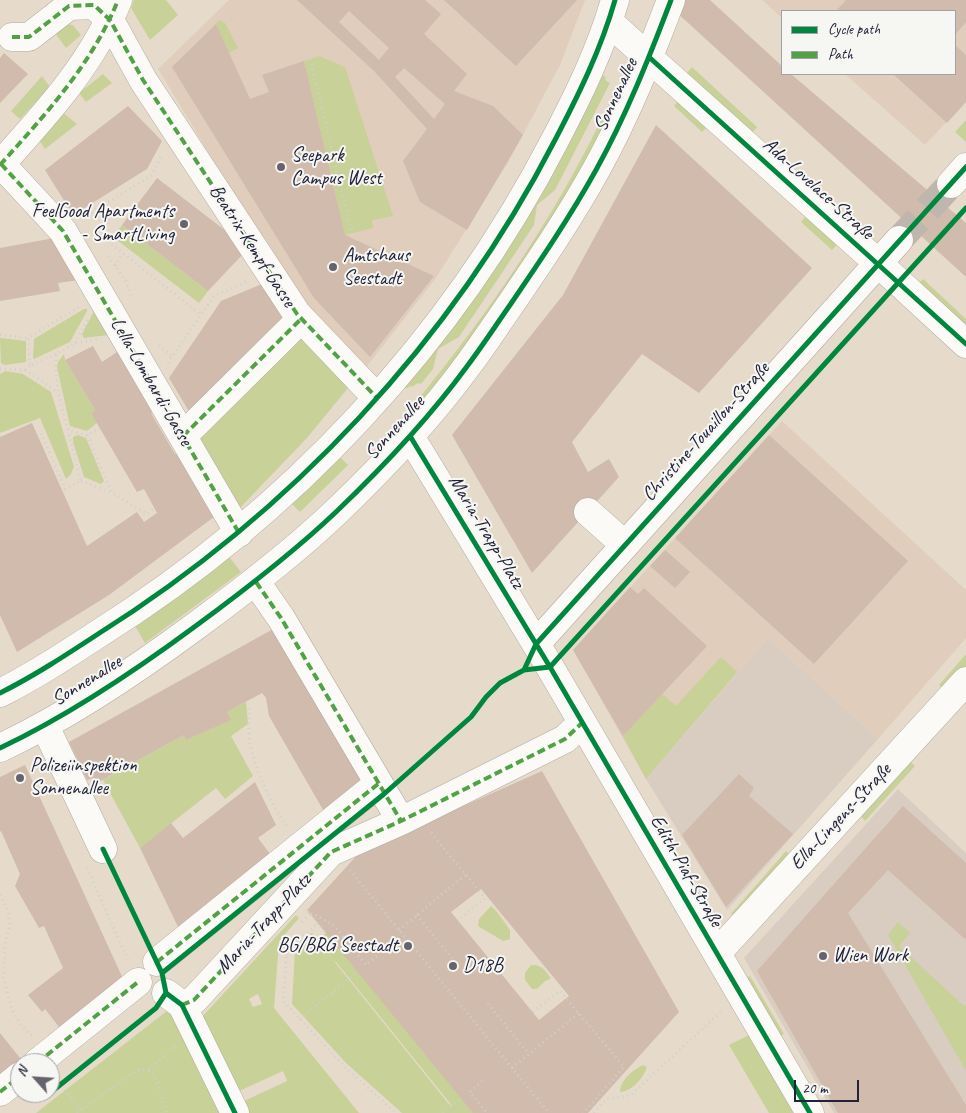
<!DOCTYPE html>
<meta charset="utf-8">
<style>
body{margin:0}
#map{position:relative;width:966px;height:1113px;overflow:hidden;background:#e6dbcb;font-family:Caveat,sans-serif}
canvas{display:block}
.legend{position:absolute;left:781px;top:10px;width:175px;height:65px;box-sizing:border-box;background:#f6f6f2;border:1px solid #a1a1a9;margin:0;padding:6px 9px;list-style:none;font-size:15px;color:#22223b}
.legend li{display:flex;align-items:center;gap:10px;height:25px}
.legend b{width:25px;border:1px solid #a1a1a9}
.north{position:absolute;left:10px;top:1053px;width:50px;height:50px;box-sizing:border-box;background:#f6f6f2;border:1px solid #a1a1a9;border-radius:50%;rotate:296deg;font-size:14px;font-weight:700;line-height:20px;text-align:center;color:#22223b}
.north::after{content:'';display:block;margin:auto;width:18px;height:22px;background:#67636d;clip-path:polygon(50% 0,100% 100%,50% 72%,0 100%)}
.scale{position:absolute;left:794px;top:1080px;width:65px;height:22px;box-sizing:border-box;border:2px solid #22223b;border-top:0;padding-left:6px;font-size:15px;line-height:18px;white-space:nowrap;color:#22223b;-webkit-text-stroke:4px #f6f6f2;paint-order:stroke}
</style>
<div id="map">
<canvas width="966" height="1113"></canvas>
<ul class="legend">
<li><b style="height:6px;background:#00873e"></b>Cycle path</li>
<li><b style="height:6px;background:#50a245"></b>Path</li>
</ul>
<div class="north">N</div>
<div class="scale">20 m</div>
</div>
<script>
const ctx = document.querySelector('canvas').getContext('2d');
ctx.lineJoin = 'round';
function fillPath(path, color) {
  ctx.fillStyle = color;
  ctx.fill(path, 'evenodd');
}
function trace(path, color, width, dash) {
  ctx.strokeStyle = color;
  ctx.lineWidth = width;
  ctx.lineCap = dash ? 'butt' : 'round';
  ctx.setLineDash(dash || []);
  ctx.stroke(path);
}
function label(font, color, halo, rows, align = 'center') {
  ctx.font = font + ' Caveat,sans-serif';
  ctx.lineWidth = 4;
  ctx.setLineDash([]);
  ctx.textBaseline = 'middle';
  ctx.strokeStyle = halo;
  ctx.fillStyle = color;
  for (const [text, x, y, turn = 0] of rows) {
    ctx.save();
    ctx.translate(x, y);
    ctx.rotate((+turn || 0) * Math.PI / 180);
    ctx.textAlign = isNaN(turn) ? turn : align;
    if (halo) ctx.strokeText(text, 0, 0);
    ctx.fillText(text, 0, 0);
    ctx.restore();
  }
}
const built = new Path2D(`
 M229,0H585L560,65L509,161L436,278L364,370L303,309L158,69Z
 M762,0H966V101L925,145L845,74H955V11H782V18Z
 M782,421L966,590V638L878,739L768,638L646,779L573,650Z`);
const industrial = new Path2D(`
 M768,638L878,739L727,910L646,779Z
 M898,789L966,853V1113H834L744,958Z`);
const green = new Path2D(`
 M134,0H166L178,15L150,40L131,8Z
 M219,20L225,23L238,48L229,53L216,24Z
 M57,23L73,25L81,35L66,48L52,29Z
 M319,56L345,67L393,216L372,220L373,228L345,235L304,61Z
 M692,67L757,127L752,133L687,73Z
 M103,74L112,83L86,102L79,93Z
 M602,75L606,77L605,80L610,83L555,190L537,205L534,225L459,337L438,349L433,369L421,384L418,383L412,387L410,386L408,388H402Z
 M42,76L50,87L20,119L11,111Z
 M617,86L623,88L586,164L539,246L425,402L421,400L422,398L420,397C480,323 535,245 580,161C594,136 605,111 617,86Z
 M678,101L707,127L702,132L674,106Z
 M61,111L77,124L45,149L37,137Z
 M966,120V142L955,132Z
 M806,216L837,245L832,250L801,222Z
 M122,225L208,291L199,303L113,237Z
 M923,279L966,319V327L919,283Z
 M84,309H87V311L70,342L34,359L33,357L34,339Z
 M94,311L108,335L84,338L82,334Z
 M300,328L352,383L307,438L235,513L190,438Z
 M0,338L26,341V362L5,365L1,363Z
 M64,354L65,360L95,410L91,413L97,423L87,431L70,426L57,367L58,362Z
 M5,371L23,374L51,392L74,467L71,474L66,479L40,418L0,433V374Z
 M78,435L86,438L104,481L101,484L84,477L73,442V437Z
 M337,454L348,465L300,512L289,501Z
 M227,554L241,572L145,643L134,624Z
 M966,654V666L944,690L939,685Z
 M721,657L737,672L646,779L623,736L662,694L676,706Z
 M246,702L248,724L231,736L253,776L225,799L216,788L140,848L103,780L184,735L186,740L230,720L227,712Z
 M910,761L915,766L865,821L860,815Z
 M786,851L791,856L741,911L730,915Z
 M491,906C499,913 504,922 510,930V939L503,941L478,926L479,919Z
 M296,915L299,918L279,941L274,1008L359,1113H247L242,1102L287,1081L283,1071L237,1092L202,1017ZM258,994L262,1004L253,1007L249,999Z
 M898,922L910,933L899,946L964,1006L966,1004V1071L888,935Z
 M327,932L475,1113H402L346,1063L292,1004L295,950L312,933L318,940ZM317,940L335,962H336L453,1107L448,1103Z
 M531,965C542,964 545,971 551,978L544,982L537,989H532L525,980V973Z
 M750,976L784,1034L778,1038L744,979Z
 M172,1007L222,1113H36Z
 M749,1035L794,1113H769L729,1045Z
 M643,1065L647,1067C643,1079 632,1091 620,1092C620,1080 633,1070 643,1065Z`);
const building = new Path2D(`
 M297,0H425L441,14L424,34L467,74L454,91L493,106L523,135L467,230L420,202L403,161L427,129L374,71ZM349,11L389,48L379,60L339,22ZM404,68L445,104L434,119L395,77Z
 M444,0H577L516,66Z
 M663,0H710L782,66V74H791L966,223V277Z
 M846,0H966V22L955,35V11H836Z
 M216,24L250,99L269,92L262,75L304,61L345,235L434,276L370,357L314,298L172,67Z
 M955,45L966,55V102L947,123L893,74H955Z
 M4,53L28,74L0,103V58Z
 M128,106L162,141L147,169L73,215L45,170Z
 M656,125L812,268L699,393L642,354L572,442L588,472L609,459L619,477L532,573L452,435L563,295Z
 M157,178L235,238L243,254L208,291L122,225Z
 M54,238L79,280L58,283L60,291L0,301V248Z
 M262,284L287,325L193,418L169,378L221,301Z
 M93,346L102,362L120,350L157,410L151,413L175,454L180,451L218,514L109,595L17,652L0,615V437L32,423L87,546L137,512L144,522L157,513L144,489L137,492L91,413L95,410L65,360Z
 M769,435L908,561L814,664L675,538Z
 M665,550L690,572L675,588L650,566Z
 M630,587L638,594L644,588L707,646L623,736L573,650Z
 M275,628L367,783L326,815L269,716L266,698L262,693L227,712L231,720L186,740L184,735L97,783L94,778L87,780L69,742Z
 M25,765L125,983L63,1032L45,1009L42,1012L28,995L63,968L44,926L39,928L15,886L20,874L1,831L0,832V777Z
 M542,771L679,1012L588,1113H473L307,910L360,852ZM481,889L569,996L539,1020L451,912Z
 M739,774L754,788L749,796L793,834L726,907L682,835Z
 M255,782L276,825L258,838L273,858L181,933L140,848L171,823L183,838Z
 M903,806L966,863V940L888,870L848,913L966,1105V1113H838L757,971Z
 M0,1033L24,1063H20L0,1083Z`);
const minorTunnel = new Path2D(`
 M899,240L951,184`);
const path = new Path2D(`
 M310,59L352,233
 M96,210L110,221L99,236
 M83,218L152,175L162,154
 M100,235L201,315
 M108,256L126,281L132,298
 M115,266L123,253
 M0,335L28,338
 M75,343L88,319
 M159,345L172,357
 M56,354L30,366L28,338L79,307
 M168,363L214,296L248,281
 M30,366L26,370L57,392
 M0,369L26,370
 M100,428L87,435L112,493L147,514L154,509
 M37,435L41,433L65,489L81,481L68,431
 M87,435L68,430C61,405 54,381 56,354L75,343L99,339
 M81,481L111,492
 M249,708C249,719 248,733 250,744C256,772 270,803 287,826
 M431,833L485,898L458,920
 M87,868L128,960
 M350,870L549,1113
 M0,895L7,908L10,924L5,944L4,978L12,1010L21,1025L32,1036
 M308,911L326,933
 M311,913L335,926L366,965L379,954
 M417,915L458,966
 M399,930L465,875
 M288,937L283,1001L345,1067L396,1113
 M286,954L318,923
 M488,1004L529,1054
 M533,1012L560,991L624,1067L583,1113
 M300,1019L358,971
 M512,1068L579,1013
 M149,1070L156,1080L167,1113
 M55,1078L81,1110
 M482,1081L470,1092L487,1113
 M77,1113L131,1074L140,1069L149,1070L175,1046
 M443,1113L461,1099
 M594,1113L606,1099L631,1095L723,1010`);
const minor = new Path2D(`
 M609,22L878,263L966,344
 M12,37H29L69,6L94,5L110,20L143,80L297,314L377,398
 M1,164L63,231L239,533
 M0,165C45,115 93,63 118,0
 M951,184L966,167
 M183,436L301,319
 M410,436L550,667L810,1113
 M588,512L625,545
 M256,582L281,618L401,821
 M536,644L899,240
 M0,693C34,676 66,655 98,634C290,513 451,342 555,140C579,94 601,49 615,0
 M45,726L103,849
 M0,748C70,715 135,671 197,625C246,589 294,552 337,511C384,466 430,417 468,365C483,345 496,325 510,305C540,261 570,217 596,170C626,116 649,58 671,0
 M717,953L966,681
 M157,962L378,784
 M166,993L182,1005L235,1113
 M182,1005L194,1000L331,852L401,821L565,739L582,723
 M37,1063L138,982
 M0,1092L20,1076`);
const pathBridge = new Path2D(`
 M302,922L310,913`);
const quiet = new Path2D(`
 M12,37H29L69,6L94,5L110,20L143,80L297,314L377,398
 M1,164L63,231L239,533
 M0,165C45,115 93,63 118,0
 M183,436L301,319
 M256,582L281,618L401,821
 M157,962L378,784
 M182,1005L194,1000L331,852L401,821L565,739L582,723
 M37,1063L138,982
 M0,1092L20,1076`);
const cycleway = new Path2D(`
 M650,58L966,344
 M410,436L550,667L810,1113
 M524,670L536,644L966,167
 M0,693C34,676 66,655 98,634C290,513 451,342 555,140C579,94 601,49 615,0
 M0,748C70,715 135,671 197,625C246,589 294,552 337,511C384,466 430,417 468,365C483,345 496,325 510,305C540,261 570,217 596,170C626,116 649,58 671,0
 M162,973L384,794L471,717L486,697L500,683L524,670L550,667L966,208
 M166,993L182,1005L235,1113
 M50,1093L156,1008L166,993L162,973L103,849`);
const markers = [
 [281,167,5,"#67636d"],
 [184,224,5,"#67636d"],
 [333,267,5,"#67636d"],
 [20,778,5,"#67636d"],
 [408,946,5,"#67636d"],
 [823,956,5,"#67636d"],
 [453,966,5,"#67636d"]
];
const streetNames = [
 ["Sonnenallee",616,95,-65],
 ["Ada-Lovelace-Straße",818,189,42],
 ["Beatrix-Kempf-Gasse",252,246,57],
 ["Lella-Lombardi-Gasse",151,382,60],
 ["Sonnenallee",395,428,-48],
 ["Christine-Touaillon-Straße",706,432,-48],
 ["Maria-Trapp-Platz",486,532,59],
 ["Sonnenallee",87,681,-32],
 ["Ella-Lingens-Straße",841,817,-47],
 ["Edith-Piaf-Straße",686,871,60],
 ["Maria-Trapp-Platz",264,924,-47]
];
const poiNames = [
 ["Seepark",291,156],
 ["Campus West",291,179],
 ["FeelGood Apartments",174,212,"right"],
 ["- SmartLiving",174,235,"right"],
 ["Amtshaus",343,256],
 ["Seestadt",343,279],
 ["Polizeiinspektion",30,766],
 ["Sonnenallee",30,789],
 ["BG/BRG Seestadt",398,946,"right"],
 ["Wien Work",833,956],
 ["D18B",463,966]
];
fillPath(built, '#e0cdbb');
fillPath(industrial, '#d9cdc2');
fillPath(green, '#c8d198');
fillPath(building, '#d0bbad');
trace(minorTunnel, '#bfb6ae', 28, [28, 14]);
trace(minor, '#b1aba3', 29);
trace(path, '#d2cfcd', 3, [1, 4]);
trace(minor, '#fbfaf7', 28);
trace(pathBridge, '#d2cfcd', 3, [1, 4]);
trace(quiet, '#50a245', 4, [8, 4]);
trace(cycleway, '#00873e', 5);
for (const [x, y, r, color] of markers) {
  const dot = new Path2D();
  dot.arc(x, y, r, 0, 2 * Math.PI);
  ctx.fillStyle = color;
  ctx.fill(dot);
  trace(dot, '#f6f6f2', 2);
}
label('20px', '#22223b', '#f6f6f2', streetNames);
label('20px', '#22223b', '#f6f6f2', poiNames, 'left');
</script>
